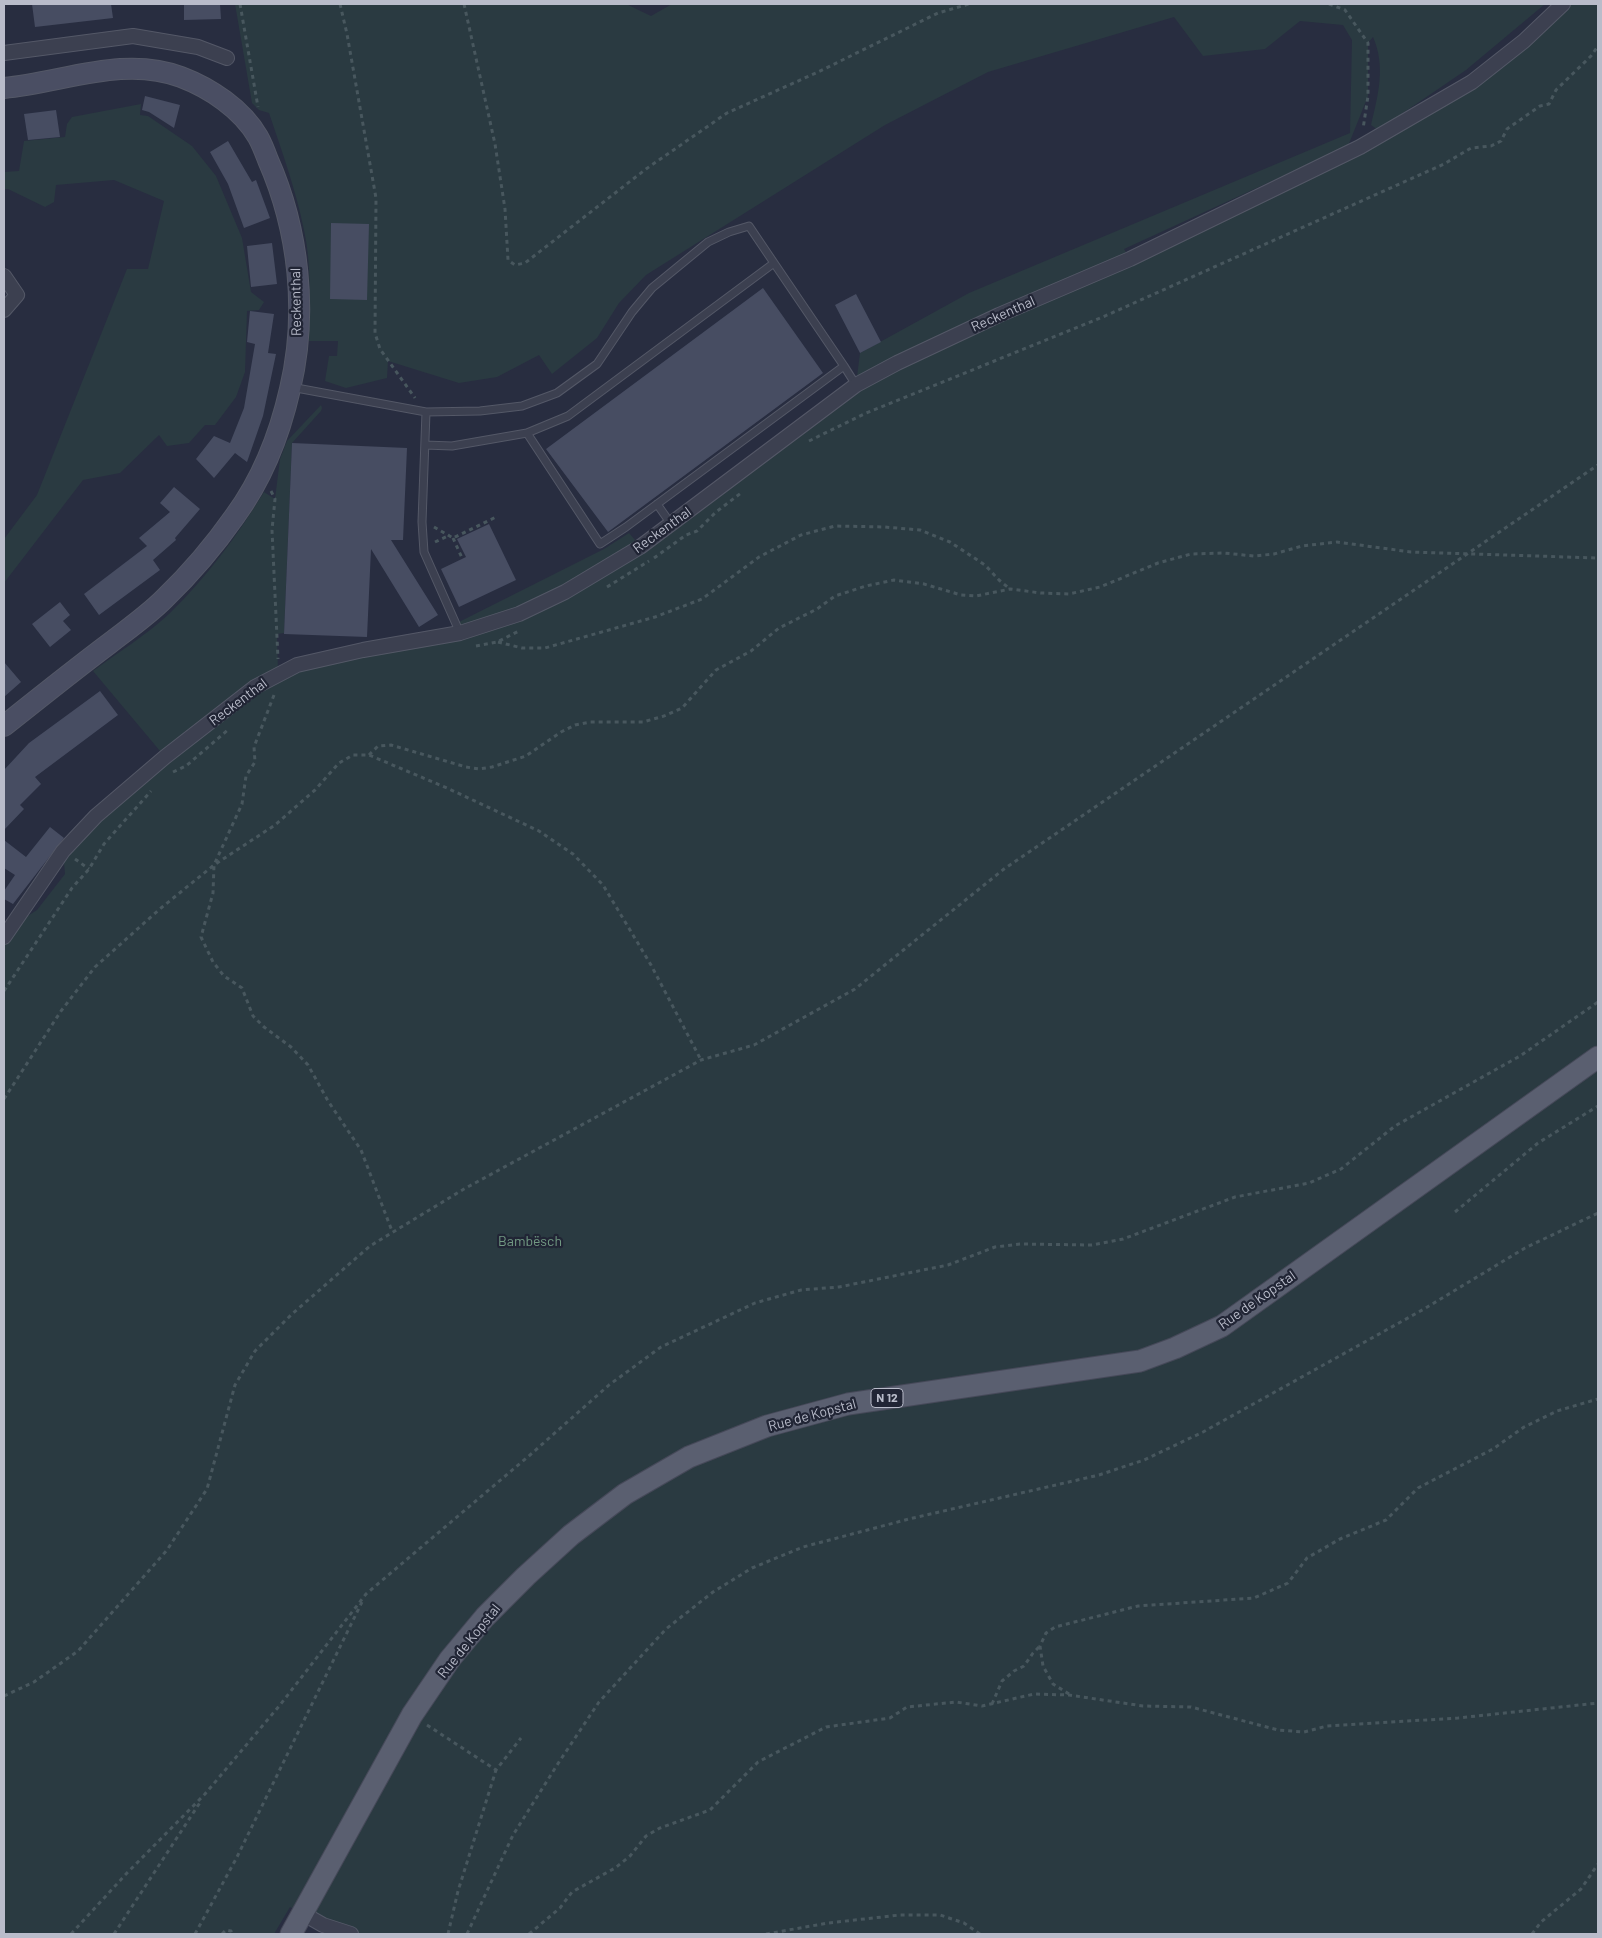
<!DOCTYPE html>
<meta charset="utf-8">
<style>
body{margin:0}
#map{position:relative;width:1602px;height:1938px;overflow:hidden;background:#282d40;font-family:Barlow,sans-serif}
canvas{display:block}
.frame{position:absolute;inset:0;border:5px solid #b9bcca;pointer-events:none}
</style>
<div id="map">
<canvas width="1602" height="1938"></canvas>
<div class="frame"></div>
</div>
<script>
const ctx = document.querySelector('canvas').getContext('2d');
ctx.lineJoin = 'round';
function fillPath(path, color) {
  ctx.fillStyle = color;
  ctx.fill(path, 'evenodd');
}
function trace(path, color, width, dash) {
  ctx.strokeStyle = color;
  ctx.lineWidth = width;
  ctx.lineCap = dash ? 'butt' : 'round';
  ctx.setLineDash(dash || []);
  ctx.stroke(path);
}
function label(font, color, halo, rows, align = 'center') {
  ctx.font = font + ' Barlow,sans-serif';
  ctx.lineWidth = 4.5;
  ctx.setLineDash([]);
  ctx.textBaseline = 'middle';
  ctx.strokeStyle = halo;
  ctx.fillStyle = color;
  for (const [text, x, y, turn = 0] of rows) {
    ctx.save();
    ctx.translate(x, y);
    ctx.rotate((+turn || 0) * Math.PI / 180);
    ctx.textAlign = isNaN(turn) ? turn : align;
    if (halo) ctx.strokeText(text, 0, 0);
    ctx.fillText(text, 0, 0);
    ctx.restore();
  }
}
const green = new Path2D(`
 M235,4H626L651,16L672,4H1545L1466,70L1378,130L1371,125C1378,96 1386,66 1373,37L1368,43V96L1348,146L1124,249L1130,259L1472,82L1563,4H1598V1934H351L323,1925L290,1907L274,1934H4V937L9,928L37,910L65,874L63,851L165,757L93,671C117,653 148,634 170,613C207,577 237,536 264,492L275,499L280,459L287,441L321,405L322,408L321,411L292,443L284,633L277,634L278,673L459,633L455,624L604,549L629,533L640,546L856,385L860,353L969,293L1350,133L1352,40L1343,25L1300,21L1265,49L1203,56L1174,17L988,72L885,125L646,275L619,303L597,338L552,374L539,355L497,377L459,383L388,361L387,378L346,388L325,381L329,356H337L338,341H309C309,304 312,266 304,230C296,190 282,152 269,113L259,110L252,103Z
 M141,104L140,115L148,116L192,146L216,176L242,238L251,292L264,302L259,310L247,311L245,372L236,397L215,425H205L189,443L167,446L159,435L120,473L83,480L4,583V539L37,495L127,269H148L164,201L114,180L56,185L54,202L45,207L8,189H4V172L19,171L24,141L65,137L67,124L72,117Z`);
const building = new Path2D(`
 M32,4H111L113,18L35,27Z
 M184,4H220L221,19L184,20Z
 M145,96L180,105L174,128L149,112L142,110Z
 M56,110L60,137L28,140L24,114Z
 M228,141L252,182L256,180L270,218L244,228L228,184L210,152Z
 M331,223L369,224L367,300L330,299Z
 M272,243L277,284L251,287L247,246Z
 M763,288L823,373L608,532L546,449Z
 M856,294L881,342L860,353L835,305Z
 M250,311L274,314L268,353L276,354L263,416L247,462L235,453L214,478L196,459L214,436L230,443L244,408L255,344L247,342Z
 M292,443L407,448L403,540H391L438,615L419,627L371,549L367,637L284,634Z
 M174,487L200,509L175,538L176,540L153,560L160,570L99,615L84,594L147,546L139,538L170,512L160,503Z
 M489,524L516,580L459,607L441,569L466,557L457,539Z
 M60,602L70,615L63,621L71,630L50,647L32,624Z
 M4,662L21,682L4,697Z
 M100,691L118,715L35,777L41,784L20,805L24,809L4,830V770L29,743Z
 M50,827L64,838L13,904L4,899V891L15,875L4,868V840L26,857Z`);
const path = new Path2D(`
 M240,4L258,107
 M340,4L347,34L376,198L375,333L380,349L415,398
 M464,4L495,144L505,209L508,260L515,265L525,263L646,169L727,113L818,72L938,13L969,4
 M1329,4L1345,10L1368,43V96L1363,129
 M809,441L864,414L1105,316L1444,164L1471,148L1491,146L1501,141L1507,129L1540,106L1549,104L1556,90L1591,56L1598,46
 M271,491L275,499L272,530L278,659
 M434,527L453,538L498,516
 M453,538L462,558
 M435,542L450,535
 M654,558L686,535L697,531L716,512L741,493
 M607,587L649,561
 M498,642L522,648H545L655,617L702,599L759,557L801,535L835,526L884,527L920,530L950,542L985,565L999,580L1010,589
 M476,646L497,642L519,631
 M274,695L254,747L255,762L246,776L242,804L214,865L213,893L201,937L213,962L224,976L242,988L253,1016L264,1027L291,1047L308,1065L328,1101L361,1150L392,1231
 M369,755L378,746L391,745L466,767L479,769L492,767L526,756L561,732L575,725L590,722H643L664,716L682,708L716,670L751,651L779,628L817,609L835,596L866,586L894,580L924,584L961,595L976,596L1010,589L1041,593L1069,594L1100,587L1158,563L1191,554L1224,553L1254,556L1274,554L1302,546L1337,542L1411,552L1598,558
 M173,772L186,766L229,729
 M75,859L89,869
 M4,991L72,888L89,869L104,844L151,791
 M4,1099L61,1011L95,967L161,908L214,865L275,825L315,790L339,763L353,755H369L447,788L539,831L573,854L603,885L651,965L701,1060
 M1455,1212L1538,1143L1598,1106
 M1069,1694L1053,1684L1043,1666L1040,1646L1046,1633L1055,1627L1138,1606L1254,1598L1288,1583L1307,1558L1340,1539L1386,1520L1418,1488L1493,1449L1524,1427L1557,1411L1598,1399
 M4,1696L34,1682L78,1651L167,1550L207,1489L235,1385L255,1351L292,1314L370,1246L464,1189L701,1060L754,1045L855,989L1004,869L1598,465
 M992,1704L1002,1681L1014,1671L1024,1666L1033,1653L1040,1646
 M427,1725L496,1770L521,1738
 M71,1934L127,1873L205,1794L280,1705L366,1594L530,1455L609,1385L661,1347L755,1303L801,1290L839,1287L948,1265L995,1247L1020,1244L1092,1245L1123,1239L1235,1197L1309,1183L1341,1169L1395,1126L1520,1056L1598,1002
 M114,1934L201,1801
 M195,1934L236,1859L362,1602
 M222,1934L226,1930L231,1931L232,1934
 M448,1934L458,1891L496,1770
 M467,1934L513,1835L559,1762L599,1702L666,1629L713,1592L752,1568L803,1547L909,1519L1099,1475L1144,1460L1203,1432L1424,1309L1525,1248L1598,1213
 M529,1934L560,1908L572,1892L615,1868L630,1856L646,1836L660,1828L710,1810L758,1762L826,1727L890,1718L907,1707L956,1702L982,1706L1034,1694L1069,1695L1143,1706L1191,1707L1278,1730L1304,1732L1327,1726L1458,1718L1598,1703
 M766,1934L828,1923L900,1915H940L964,1923L980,1934
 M1532,1934L1541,1922L1581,1889L1598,1864`);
const service = new Path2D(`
 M844,366L856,385
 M291,387L426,412L422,522L424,552L460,633
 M527,433L600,544L626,527L844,366L774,263
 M425,445L452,446L527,433L568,416L774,263L749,226L729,232L708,242L652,288L632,312L597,364L557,393L522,406L480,411L426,412
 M657,504L671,524`);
const minor = new Path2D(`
 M4,53L133,36L198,47L227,58
 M4,276L17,295L4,310
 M4,937L63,851L96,816L165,757L255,687L297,665L363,650L460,633L519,614L565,592L640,547L856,385L897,363L999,315L1130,259L1360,147L1472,82L1524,41L1563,4
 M302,1913L323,1925L351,1934`);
const secondary = new Path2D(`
 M4,88C62,83 123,55 181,77C210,88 242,109 258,137C262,144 265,152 268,160C299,230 308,313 290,389C280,433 262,479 235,516C214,546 190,574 164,599C148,615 128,629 110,643C74,670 39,698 4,726`);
const primary = new Path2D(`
 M291,1934L412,1715L450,1659L485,1617L526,1576L571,1535L625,1494L689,1457L767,1426L848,1404L1140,1361L1175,1348L1222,1326L1598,1057`);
const shields = [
 [887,1398,32]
];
const shieldNames = [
 ["N 12",887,1398]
];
const streetNames = [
 ["Reckenthal",296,302,-91],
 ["Reckenthal",1003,314,-24],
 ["Reckenthal",662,530,-36],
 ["Reckenthal",238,702,-37],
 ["Rue de Kopstal",1257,1300,-35],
 ["Rue de Kopstal",812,1415,-15],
 ["Rue de Kopstal",469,1641,-51]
];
const parkNames = [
 ["Bambësch",530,1241]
];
fillPath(green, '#2a3a41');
fillPath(building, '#474d62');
trace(service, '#545867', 9);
trace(minor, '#545867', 16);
trace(secondary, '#545867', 22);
trace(primary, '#464959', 23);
trace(path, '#48575e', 3, [4, 4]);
trace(service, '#3c4050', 7);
trace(minor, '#3c4050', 14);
trace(secondary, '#4a4e63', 20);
trace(primary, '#5a5f70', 21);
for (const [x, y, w] of shields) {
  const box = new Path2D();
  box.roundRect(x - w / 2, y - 9.5, w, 19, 4);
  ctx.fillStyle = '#212535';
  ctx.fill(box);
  trace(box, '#b9bcca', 1);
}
label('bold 12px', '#b9bcca', null, shieldNames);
label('14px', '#b9bcca', '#212535', streetNames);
label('14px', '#729a83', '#212535', parkNames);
</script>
